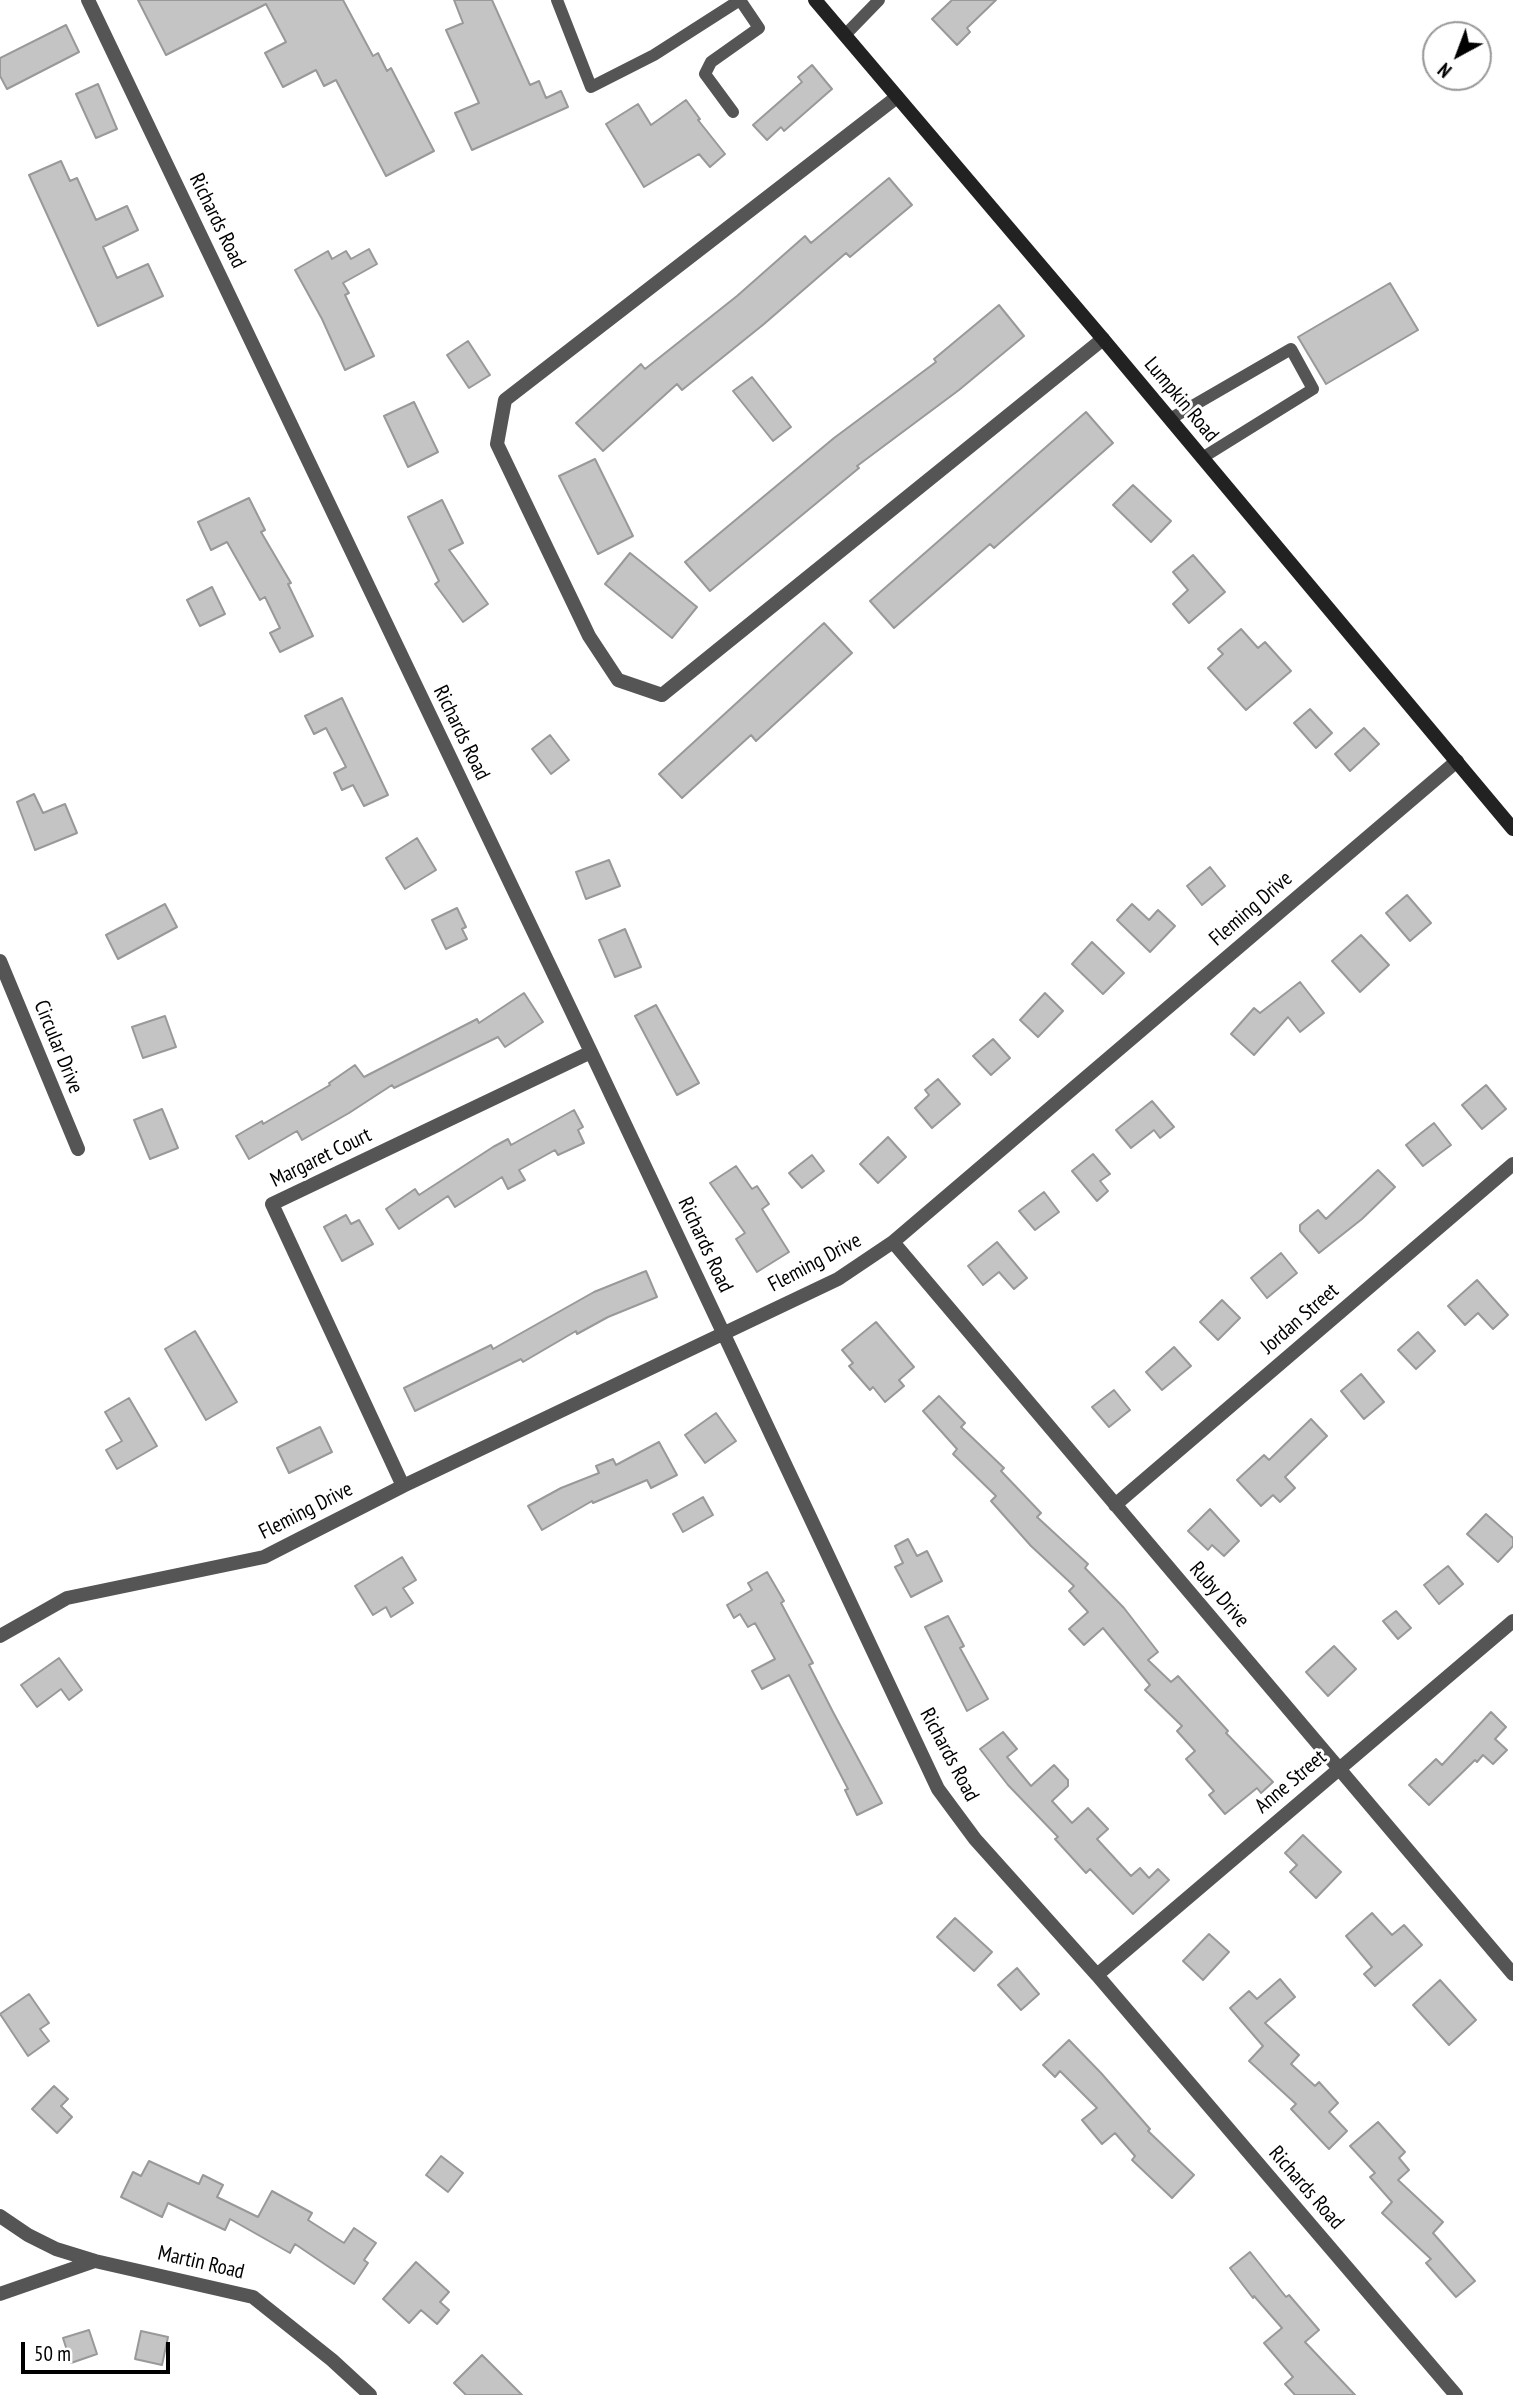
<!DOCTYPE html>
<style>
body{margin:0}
#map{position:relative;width:1513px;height:2395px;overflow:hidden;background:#fff;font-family:"PT Sans Narrow",sans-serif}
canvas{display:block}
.north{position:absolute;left:1422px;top:21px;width:70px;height:70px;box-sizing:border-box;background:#fff;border:2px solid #999;border-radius:50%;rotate:221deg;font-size:19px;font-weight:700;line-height:28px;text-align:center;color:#000}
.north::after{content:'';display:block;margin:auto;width:24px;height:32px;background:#000;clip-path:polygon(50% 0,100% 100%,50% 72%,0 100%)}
.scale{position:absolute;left:21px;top:2342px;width:149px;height:32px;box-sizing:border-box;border:4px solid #000;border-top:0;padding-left:9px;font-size:21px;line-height:24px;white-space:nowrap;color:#000;-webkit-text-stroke:5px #fff;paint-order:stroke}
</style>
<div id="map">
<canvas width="1513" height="2395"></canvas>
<div class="north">N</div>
<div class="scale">50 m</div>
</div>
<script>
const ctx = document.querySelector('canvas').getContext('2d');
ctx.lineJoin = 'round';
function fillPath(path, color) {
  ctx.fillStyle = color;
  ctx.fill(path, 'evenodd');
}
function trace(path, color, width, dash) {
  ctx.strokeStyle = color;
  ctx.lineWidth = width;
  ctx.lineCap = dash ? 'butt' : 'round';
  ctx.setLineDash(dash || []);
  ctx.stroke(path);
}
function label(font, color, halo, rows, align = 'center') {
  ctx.font = font + ' "PT Sans Narrow",sans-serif';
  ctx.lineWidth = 6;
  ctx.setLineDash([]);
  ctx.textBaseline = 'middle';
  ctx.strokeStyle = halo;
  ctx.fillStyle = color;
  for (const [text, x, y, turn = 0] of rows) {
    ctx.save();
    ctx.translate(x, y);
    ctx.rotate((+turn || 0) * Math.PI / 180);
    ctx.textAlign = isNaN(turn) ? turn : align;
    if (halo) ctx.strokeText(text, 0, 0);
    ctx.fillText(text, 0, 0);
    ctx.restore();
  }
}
const building = new Path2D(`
 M138,0H343L373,56L378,53L387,71L391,68L434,151L386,176L336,80L324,86L316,70L283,87L265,53L286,42L266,4L166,55Z
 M454,0H492L530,85L539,81L546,98L561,91L568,107L472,150L455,113L479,103L446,30L463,23Z
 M952,0H996L967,28L970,32L957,45L932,19Z
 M66,25L79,52L7,89L0,76V58Z
 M812,65L832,89L784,131L781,127L767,140L753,125L802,82L798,77Z
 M98,84L117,129L96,138L76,94Z
 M686,100L700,119L698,120L725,154L710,167L699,154L644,187L606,124L638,104L651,125Z
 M61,161L70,181L77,178L96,220L127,206L138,230L103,247L117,278L148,264L163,296L98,326L29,175Z
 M889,178L912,205L850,257L846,253L764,324L682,390L677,384L603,451L576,423L641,364L645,369L737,296L805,236L811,243Z
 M369,249L377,264L343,283L349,293L345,295L374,356L345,370L322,319L295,270L328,251L332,259L346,251L351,259Z
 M1390,283L1418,330L1326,384L1298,337Z
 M999,305L1024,336L959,390L857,466L859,468L710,591L685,562L834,438L936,362L934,359Z
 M468,341L490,375L469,388L447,355Z
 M752,377L791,427L773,441L733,391Z
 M414,402L438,452L408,467L384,416Z
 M1086,412L1113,443L994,548L990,544L894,628L870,601Z
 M595,459L633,536L598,554L559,476Z
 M1133,485L1171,521L1151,542L1113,505Z
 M249,498L265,530L261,532L291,583L288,584L313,636L280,652L270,633L280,628L265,597L260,600L227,542L211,550L198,522Z
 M442,500L463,543L449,550L488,604L463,622L435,584L439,581L408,517Z
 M630,553L697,607L672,638L605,584Z
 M1193,555L1225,592L1189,623L1173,604L1188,590L1173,572Z
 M212,587L225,614L200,626L187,600Z
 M824,623L852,653L756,741L751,735L682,798L659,774Z
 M1241,629L1258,648L1265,642L1291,671L1246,710L1208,668L1223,654L1218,649Z
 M342,698L388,795L364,806L353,785L342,790L334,773L346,767L326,728L314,734L305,716Z
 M1310,709L1332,733L1316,748L1294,723Z
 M1364,728L1379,744L1350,771L1335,754Z
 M550,735L569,760L551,774L532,749Z
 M34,794L43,813L65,804L77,833L35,850L17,802Z
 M417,838L436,870L405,889L386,858Z
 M609,860L620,886L586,899L576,872Z
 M1210,867L1225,886L1202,905L1187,886Z
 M1407,895L1431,923L1410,941L1386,913Z
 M165,904L177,927L118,959L106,935Z
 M1132,904L1149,920L1158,910L1175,926L1150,952L1117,920Z
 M457,908L466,927L462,929L467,939L446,949L432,920Z
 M625,929L641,967L615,977L599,940Z
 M1361,935L1389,965L1360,992L1332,961Z
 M1092,942L1124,973L1103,994L1072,964Z
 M1300,982L1324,1013L1300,1032L1288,1017L1254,1055L1231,1034L1254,1008L1260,1013Z
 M524,993L543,1022L505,1047L498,1037L394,1088L392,1085L349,1113L302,1140L297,1131L249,1159L236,1136L262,1121L263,1124L330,1085L329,1083L355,1065L364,1077L477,1019L479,1023Z
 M1045,993L1063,1011L1038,1037L1020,1020Z
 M656,1005L699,1083L677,1095L635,1016Z
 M165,1016L176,1047L143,1058L132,1027Z
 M993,1039L1010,1058L991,1075L973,1056Z
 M938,1079L960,1104L932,1128L915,1108L929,1095L925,1090Z
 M1486,1085L1506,1109L1482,1129L1462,1105Z
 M1152,1101L1174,1127L1160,1138L1154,1130L1131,1148L1116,1130Z
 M162,1109L178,1148L150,1159L134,1120Z
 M574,1110L583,1127L578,1130L584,1143L558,1155L555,1150L519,1170L525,1180L508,1189L502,1177L455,1207L448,1196L399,1229L386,1209L415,1189L419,1195L493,1147L508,1139L511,1145Z
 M1434,1123L1451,1145L1423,1166L1406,1145Z
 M888,1137L906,1157L878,1183L860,1164Z
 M1093,1154L1110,1174L1100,1181L1108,1191L1097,1201L1072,1171Z
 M812,1155L824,1171L802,1188L789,1173Z
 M736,1166L752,1189L757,1186L769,1204L762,1209L789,1252L757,1272L736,1239L745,1233L710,1183Z
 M1378,1170L1395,1187L1362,1219L1319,1253L1300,1231V1225L1318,1210L1326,1219Z
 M1044,1192L1059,1212L1035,1230L1019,1211Z
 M346,1215L351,1224L359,1220L373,1244L342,1261L324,1227Z
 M997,1242L1027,1278L1014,1289L999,1272L983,1285L968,1266Z
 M1281,1253L1297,1273L1267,1298L1251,1278Z
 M646,1271L657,1297L608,1317L577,1334L576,1331L523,1362L521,1359L415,1411L404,1388L491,1345L493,1349L594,1292Z
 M1477,1280L1508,1315L1493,1329L1478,1313L1465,1325L1448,1306Z
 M1222,1300L1240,1318L1218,1340L1200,1322Z
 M876,1322L914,1367L899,1380L904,1386L885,1402L873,1387L870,1390L849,1366L853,1363L842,1350Z
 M195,1331L237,1402L206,1420L165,1349Z
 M1418,1332L1435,1351L1416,1369L1398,1350Z
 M1174,1347L1191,1366L1162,1390L1146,1372Z
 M1361,1374L1384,1402L1364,1419L1341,1391Z
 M1114,1390L1130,1410L1109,1427L1092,1407Z
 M939,1396L965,1423L961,1427L1004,1468L1001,1471L1041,1513L1037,1517L1088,1564L1085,1568L1124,1608L1158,1652L1148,1660L1171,1682L1178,1676L1228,1731L1226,1733L1273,1782L1261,1793L1257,1788L1225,1814L1209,1795L1214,1791L1186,1759L1195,1751L1177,1731L1182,1726L1145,1690L1150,1685L1103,1628L1084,1645L1069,1629L1088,1612L1069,1591L1074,1586L1031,1546L991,1501L996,1496L953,1454L957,1449L923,1411Z
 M129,1398L157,1446L117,1469L106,1450L122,1441L105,1412Z
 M716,1413L736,1441L705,1463L685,1435Z
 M1311,1419L1327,1436L1285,1477L1295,1488L1280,1502L1273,1495L1261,1506L1237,1480L1264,1455L1269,1460Z
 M320,1427L332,1452L289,1473L277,1448Z
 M659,1442L677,1475L651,1488L647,1480L593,1503L592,1501L542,1530L528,1506L561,1488L599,1473L596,1466L613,1459L616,1465Z
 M703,1497L713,1515L683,1532L673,1514Z
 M1210,1509L1239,1541L1224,1556L1212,1545L1208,1550L1188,1531Z
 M1486,1514L1513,1538V1546L1498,1562L1467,1534Z
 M908,1539L917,1556L927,1551L942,1581L911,1597L895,1567L903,1563L895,1546Z
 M402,1557L416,1580L403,1588L413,1603L391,1617L386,1607L373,1615L355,1586Z
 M1448,1566L1463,1584L1439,1604L1424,1585Z
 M767,1572L784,1601L781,1603L813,1663L809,1665L833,1712L882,1803L857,1815L845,1790L848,1789L789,1675L762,1689L752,1671L775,1659L755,1623L748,1627L740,1614L734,1618L727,1605L752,1590L748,1583Z
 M1396,1611L1411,1628L1398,1639L1383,1621Z
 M948,1616L964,1646L960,1648L988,1699L967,1711L925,1627Z
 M1334,1646L1356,1669L1328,1696L1306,1672Z
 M59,1658L82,1690L69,1700L61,1689L37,1707L21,1685Z
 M1491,1712L1506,1727L1495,1739L1507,1750L1493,1764L1483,1755L1477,1762L1475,1760L1429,1805L1409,1785L1436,1759L1442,1765Z
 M1003,1732L1017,1749L1007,1757L1031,1786L1054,1765L1068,1780V1786L1052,1801L1072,1823L1088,1808L1108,1829L1097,1839L1131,1876L1140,1868L1149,1878L1158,1869L1169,1880L1133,1914L1090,1869L1086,1873L1055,1839L1058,1837L1008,1785L980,1749Z
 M1303,1835L1341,1872L1316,1898L1290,1872L1297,1865L1285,1853Z
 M1372,1913L1392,1935L1404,1925L1422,1945L1375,1986L1364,1974L1372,1967L1346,1936Z
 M955,1918L992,1952L974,1971L937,1937Z
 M1209,1934L1229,1952L1203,1980L1183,1961Z
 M1017,1968L1039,1994L1021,2010L998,1985Z
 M1280,1979L1295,1997L1265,2023L1299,2055L1291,2064L1315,2086L1319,2082L1338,2103L1329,2112L1347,2131L1329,2149L1291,2109L1296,2104L1249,2061L1263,2046L1230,2008L1249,1991L1257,1999Z
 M1440,1980L1476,2020L1449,2045L1413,2005Z
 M29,1994L49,2023L40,2029L49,2041L28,2056L0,2014Z
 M1069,2040L1101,2073L1150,2129L1148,2131L1194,2175L1172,2198L1132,2160L1135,2156L1115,2133L1102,2144L1082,2120L1097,2108L1060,2071L1055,2077L1043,2065Z
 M54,2086L68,2099L61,2106L72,2117L57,2133L32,2109Z
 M1378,2122L1405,2152L1399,2158L1409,2170L1398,2180L1443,2222L1433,2233L1475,2281L1456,2297L1426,2263L1431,2259L1382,2213L1392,2202L1370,2177L1375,2173L1350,2146Z
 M441,2156L463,2173L448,2192L426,2175Z
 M149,2161L199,2184L203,2175L223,2185L217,2197L258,2217L272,2191L312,2213L308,2220L344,2243L354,2228L376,2243L364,2260L368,2263L354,2284L295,2244L290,2253L230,2219L225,2230L168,2203L162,2217L121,2197L133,2172L141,2176Z
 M1250,2252L1286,2297L1289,2295L1319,2330L1305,2342L1355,2395H1295L1285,2384L1293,2377L1264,2343L1282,2328L1254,2296L1253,2298L1230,2268Z
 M416,2262L449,2292L440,2302L449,2310L437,2324L421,2310L409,2323L383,2299Z
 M89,2330L97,2354L71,2363L63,2338Z
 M141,2331L168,2337L162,2365L135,2359Z
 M482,2355L522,2395H466L454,2383Z`);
const lane = new Path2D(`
 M557,0L591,87L654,55L740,0
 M845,35L879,0
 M733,112L705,74L711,62L759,28L740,0
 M1170,419L1291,349L1313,389L1202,458`);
const street = new Path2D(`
 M88,0L591,1052L938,1789L975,1839L1097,1975L1456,2395
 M897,97L505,400L497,444L589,636L618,680L662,695L1103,339
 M0,961L78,1149
 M893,1242C1099,1487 1308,1729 1513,1974
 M403,1486L272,1204L591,1052
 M1115,1505L1513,1164
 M0,1636L67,1598L264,1557L403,1486L838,1279L893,1242L1457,761
 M1097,1975L1513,1621
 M0,2216L28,2235L56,2249L95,2261L253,2297L332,2360L370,2395
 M0,2294L95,2261`);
const secondary = new Path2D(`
 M815,0L1103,339L1513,829`);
const streetNames = [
 ["Richards Road",217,221,64],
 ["Lumpkin Road",1181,400,50],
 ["Richards Road",461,733,64],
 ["Fleming Drive",1251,909,-41],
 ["Circular Drive",58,1047,68],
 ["Margaret Court",321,1158,-26],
 ["Richards Road",705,1245,65],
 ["Fleming Drive",815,1263,-28],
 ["Jordan Street",1300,1319,-41],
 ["Fleming Drive",306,1511,-27],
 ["Ruby Drive",1219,1595,49],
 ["Richards Road",949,1755,62],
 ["Anne Street",1291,1782,-40],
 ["Richards Road",1306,2188,49],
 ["Martin Road",201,2263,13]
];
fillPath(building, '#c4c4c4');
trace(building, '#999', 2);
trace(lane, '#555', 12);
trace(street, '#555', 14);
trace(secondary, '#222', 14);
label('21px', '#000', '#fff', streetNames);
</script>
